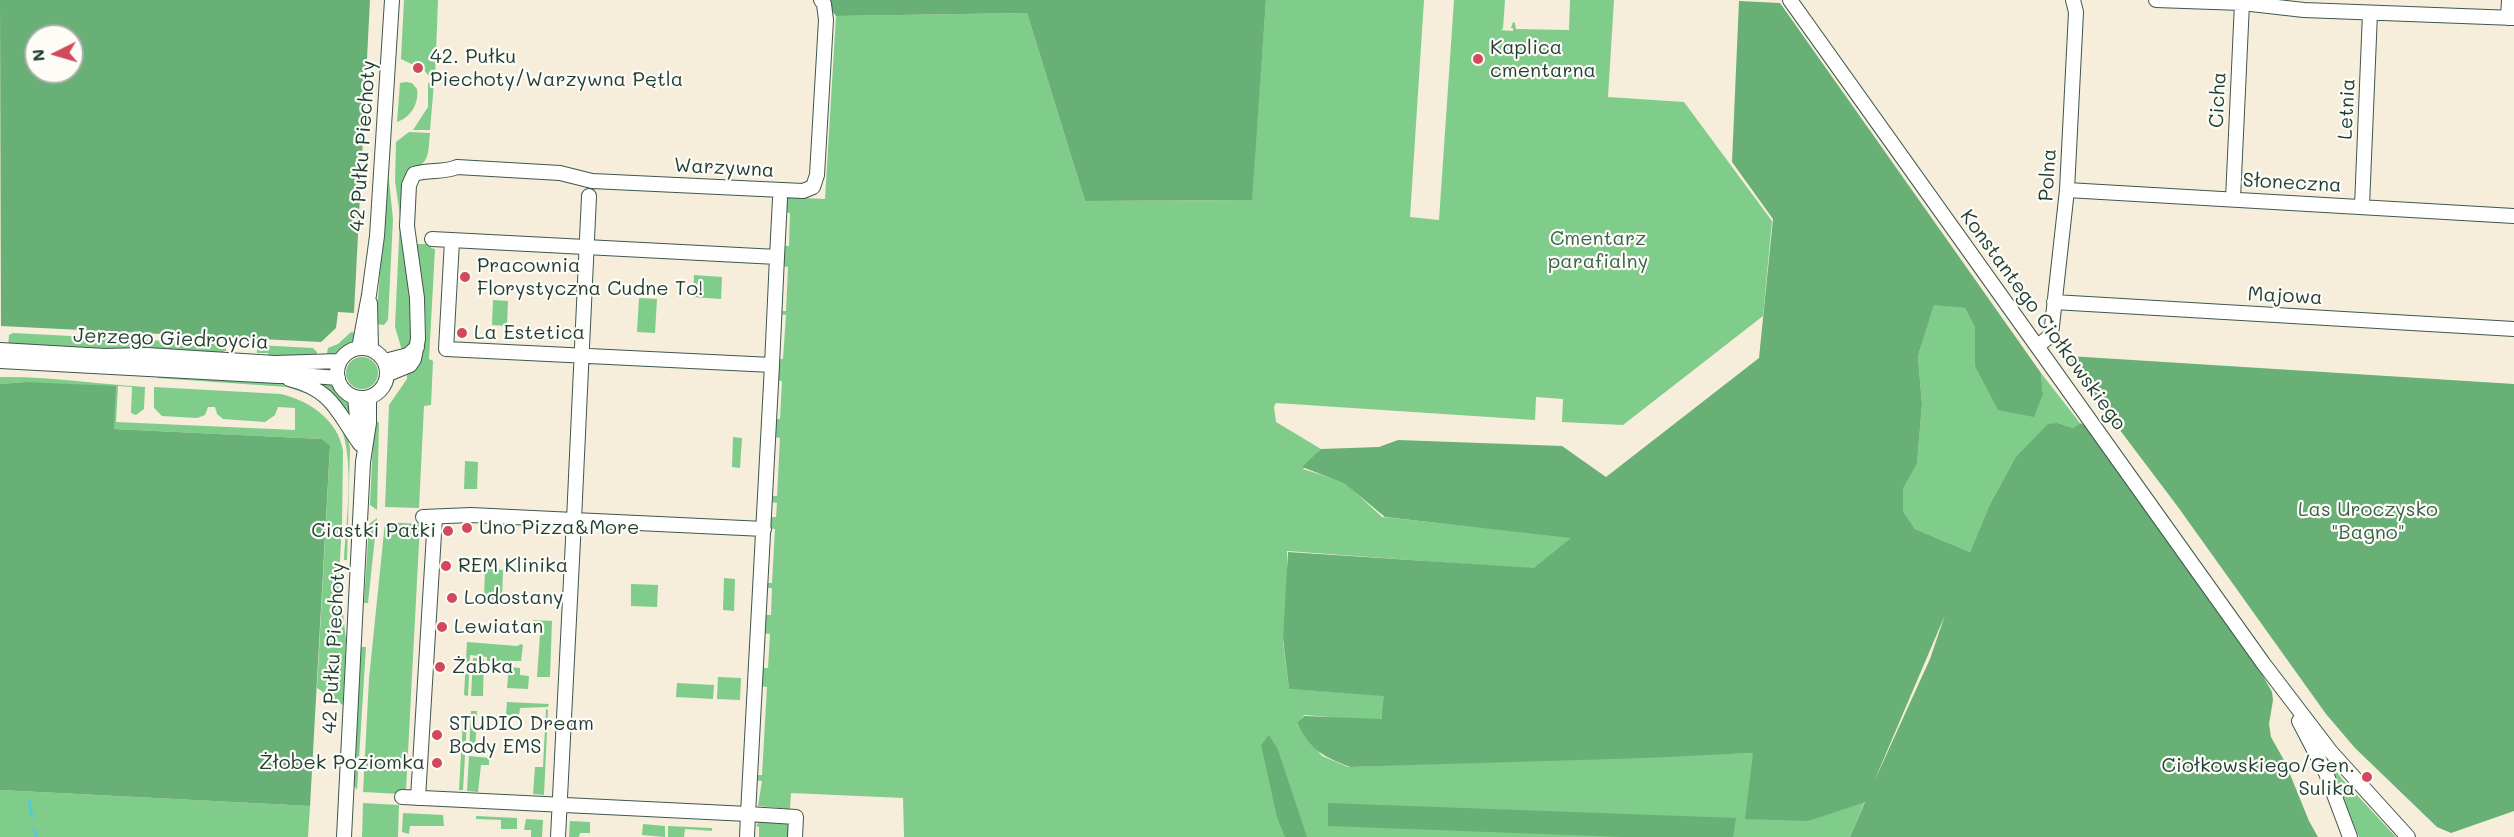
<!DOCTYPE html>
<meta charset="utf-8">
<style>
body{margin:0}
#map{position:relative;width:2514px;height:837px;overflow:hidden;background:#f6eddb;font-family:Mali,sans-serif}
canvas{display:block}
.north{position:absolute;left:24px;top:24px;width:60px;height:60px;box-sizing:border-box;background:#fdfcf7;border:2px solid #a4b0a9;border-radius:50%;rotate:265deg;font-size:16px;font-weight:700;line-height:24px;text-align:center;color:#1f3d34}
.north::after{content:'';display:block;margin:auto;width:21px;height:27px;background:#d1495b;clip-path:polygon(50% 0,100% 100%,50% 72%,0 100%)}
</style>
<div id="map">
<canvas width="2514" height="837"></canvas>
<div class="north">N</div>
</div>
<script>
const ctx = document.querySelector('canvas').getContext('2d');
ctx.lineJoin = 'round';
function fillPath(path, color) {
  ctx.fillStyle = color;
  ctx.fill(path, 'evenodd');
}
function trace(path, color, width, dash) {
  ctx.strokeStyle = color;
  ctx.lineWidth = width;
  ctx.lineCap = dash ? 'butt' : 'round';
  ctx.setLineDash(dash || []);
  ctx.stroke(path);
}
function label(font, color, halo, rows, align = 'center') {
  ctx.font = font + ' Mali,sans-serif';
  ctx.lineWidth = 4.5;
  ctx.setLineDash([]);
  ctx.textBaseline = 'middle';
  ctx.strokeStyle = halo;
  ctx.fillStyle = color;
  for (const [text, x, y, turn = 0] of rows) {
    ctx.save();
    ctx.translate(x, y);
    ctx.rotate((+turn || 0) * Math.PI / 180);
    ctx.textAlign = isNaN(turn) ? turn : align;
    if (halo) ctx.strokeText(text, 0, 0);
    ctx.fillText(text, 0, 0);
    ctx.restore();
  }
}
const green = new Path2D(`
 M404,0H438L435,79H431L424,70L401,59Z
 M1266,0H1424L1410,217L1439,220L1454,0H1505L1503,28L1501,30L1513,31V28H1511L1513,22L1515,23L1516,29L1569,30L1570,0H1614L1608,97L1684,102L1772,221L1763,316L1623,425L1562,422L1563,399L1536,397L1535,420L1276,403L1274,407L1276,422L1321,449L1303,469L1344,482L1382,517L1573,537L1535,569L1287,551V595L1283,642L1289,689L1386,695L1380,721L1304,715L1297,724L1322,756L1348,767L1754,753L1809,821L1865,801L1850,837H904L903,798L791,793L790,809L758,806L762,781L755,780V775H762L767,687L760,686L761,668H768L770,634L762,633L763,615H771L772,588H765V583H772L775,529L768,528V517H776L777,503L770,502V496H777L780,438L774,437V419H780L782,381L776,380L777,359H783L786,315L780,314V311H786L788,267L782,266V246H789L790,213L784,212V197L825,199L836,16L1027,13L1085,201L1251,200Z
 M406,82L412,83L417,89C419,104 411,117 397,122L400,83Z
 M428,83H434L430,130H413L428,107Z
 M409,132L430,133C428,148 431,164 413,168L412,344L403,354L395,327L400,216L395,181L396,142Z
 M388,171L393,219L388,320L384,325L376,324Z
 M416,244H431V248L435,249L429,359L433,361L431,405L424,406L419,508L385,507L389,405L407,379V374C440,361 420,272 416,244Z
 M694,275L722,277L721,299L693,297Z
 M639,298L657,299L655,333L637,332Z
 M493,300L508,301L507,326L492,325Z
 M1934,304L1965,308L1975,328V366L2043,394L2041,373L2080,423L2073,428L2058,423L2015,458L1989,506L1970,552L1915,529L1903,511V489L1917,464L1922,404L1918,356Z
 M351,332L357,333C352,347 340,354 326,358L328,348L338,344Z
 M13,333L226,344V351H224V356L8,347L9,335Z
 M257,345L313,348L317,352L316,359L269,358L268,353H257Z
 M346 373a16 16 0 1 1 32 0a16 16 0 1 1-32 0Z
 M162,376L281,381L310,390L308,394L287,387L157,378Z
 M0,377C48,376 97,384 145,387L144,409L136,415L131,413L132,387L118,386L116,422L295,430V408L278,407L275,415L265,422L223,419L217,414L215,407H208L205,415L197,418L162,416L154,408V387L281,394C310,401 338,420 343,451L342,524L337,612L343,613L346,640L343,705L317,688L330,447L322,439L114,429L25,382L0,384Z
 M325,380C336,385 348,397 350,410L344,412L322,389Z
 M374,419L379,423L377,510L370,505Z
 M341,427L347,433L350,449L347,560H344C346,520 355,465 341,427Z
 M733,437L742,438L740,468L732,467Z
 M465,461L478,462L477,489H464Z
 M377,518L368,603H364L369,524Z
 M385,522L420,524L406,790H401L400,794L363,792L369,679Z
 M485,569L503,570L502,600L484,599Z
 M724,578L735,579L734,611L723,610Z
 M631,584L658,585L657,607L631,606Z
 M533,620L552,621L550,677H537L540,635L539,629L532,628Z
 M467,642L517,646L521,644L523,645L521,661H487V657L470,655L468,696L464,695Z
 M361,647H366L357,790L353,784Z
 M473,658L484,659L483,696H471Z
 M509,667L520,668V675L529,676L528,689L507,688Z
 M718,677L741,678L740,700L717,699Z
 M677,683L714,685L713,699L676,697Z
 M507,702L549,704L548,707L520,708L519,715H506Z
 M546,709L548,710L544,795L533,794L535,767H543Z
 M471,711H477L475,753H469Z
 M463,719L467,720L463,790H459Z
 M2320,749L2342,779L2396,837H2359Z
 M469,756L489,758V765H481L478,792L467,791Z
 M0,790L310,806L308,837H0Z
 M363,803L399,805L398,837H362Z
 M403,813L443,815L444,826H410L409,834L402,832Z
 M476,816L517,818V829H501V820L476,819Z
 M526,819L543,820L542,837H531V830H524Z
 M570,821L590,822V833H580L579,837H569Z
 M759,822L791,824V837H759V827L756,826Z
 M643,824L665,826V837L642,835Z
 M668,826L712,828V831L685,829L684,837H668Z`);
const forest = new Path2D(`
 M0,0H370L354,313L338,312L336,328L321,342L1,326ZM36,36H72V72H36Z
 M824,0H1266L1252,200L1085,201L1027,13L836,16Z
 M1739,1L1780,3L2041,373L2043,394L2034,417L1998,410L1975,366V328L1965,308L1934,305L1918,356L1922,404L1917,464L1903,489V511L1915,529L1970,552L1989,506L2015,458L2048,424L2058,423L2073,428L2080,423L2086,426L2259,669L2272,692L2273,700L2269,724L2271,737L2285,762L2309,821L2318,837H1850L1865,802L1809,821L1745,819L1753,753L1644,758L1350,767C1322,756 1312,751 1297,723L1304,716L1381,719L1384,696L1289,689L1283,639L1288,552L1534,568L1571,538L1385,517L1344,483L1302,467L1321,449L1379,447L1398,440L1562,446L1606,477L1759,358L1773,219L1732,162ZM1945,615L1930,659L1873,784Z
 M2069,356L2514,384V811L2451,833L2437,827L2355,748L2326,714L2178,507L2104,409Z
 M25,382L116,386L114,429L322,439L330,446L310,806L0,790V384Z
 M1269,735L1278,750L1307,837H1285L1277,817L1261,745Z
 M1328,803L1736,818L1733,837H1623L1328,826Z`);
const stream = new Path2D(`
 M29,800L32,817
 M34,828L36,837`);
const minor = new Path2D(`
 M1790,0L2263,663L2331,752L2408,837
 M2156,0L2242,3L2304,10L2514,18
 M2508,18L2509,0
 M2067,190L2514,216
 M2233,199L2242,3
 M2362,206L2370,13
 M432,239L777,257L772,365L446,349L452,241
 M777,257L780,199
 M2054,302L2514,329
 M370,303L371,349
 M2038,346L2051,335L2067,190L2076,12L2073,0
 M337 373a25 25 0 1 1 50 0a25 25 0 1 1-50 0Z
 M359,348L369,295L377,236L392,0
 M0,350L105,356L147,355L275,363L340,361
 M0,361L278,376L300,375L338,378
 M385,361L408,355L417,347
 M772,365L748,814L796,817L795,837
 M388,374L410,365L414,359L418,339L417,298L407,226L409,185L414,174C429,169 443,173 457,167L560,173L592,181L803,191L813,187L817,175L826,20L824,4L821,0
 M289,379C333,390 337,412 360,444
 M355,397L359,439
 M423,517L471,515L574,520L589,196
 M2299,721L2326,773L2350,837
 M402,797L748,814L747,837
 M418,798L435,517
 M344,837L363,462L369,423V398
 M558,837L574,520L764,529`);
const markers = [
 [1478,59,6,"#d1495b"],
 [418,68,6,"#d1495b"],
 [465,277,6,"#d1495b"],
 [462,333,6,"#d1495b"],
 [467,528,6,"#d1495b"],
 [448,531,6,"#d1495b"],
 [446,566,6,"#d1495b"],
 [452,598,6,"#d1495b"],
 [442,627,6,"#d1495b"],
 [440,667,6,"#d1495b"],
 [437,735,6,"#d1495b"],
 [437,763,6,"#d1495b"],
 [2367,777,6,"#d1495b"]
];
const poiNames = [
 ["Kaplica",1490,48],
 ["cmentarna",1490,71],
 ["42. Pułku",430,57],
 ["Piechoty/Warzywna Pętla",430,80],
 ["Pracownia",477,266],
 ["Florystyczna Cudne To!",477,289],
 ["La Estetica",474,333],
 ["Uno Pizza&More",479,528],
 ["Ciastki Patki",436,531,"right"],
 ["REM Klinika",458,566],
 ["Lodostany",464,598],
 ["Lewiatan",454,627],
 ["Żabka",452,667],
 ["STUDIO Dream",449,724],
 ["Body EMS",449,747],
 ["Żłobek Poziomka",425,763,"right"],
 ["Ciołkowskiego/Gen.",2355,766,"right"],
 ["Sulika",2355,789,"right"]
];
const streetNames = [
 ["Cicha",2218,100,-87],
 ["Letnia",2347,109,-87],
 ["42 Pułku Piechoty",363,146,-86],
 ["Warzywna",724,168,3],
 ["Polna",2048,175,-86],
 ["Słoneczna",2292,183,3],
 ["Majowa",2285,296,3],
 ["Konstantego Ciołkowskiego",2043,320,54],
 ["Jerzego Giedroycia",171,339,2],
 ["42 Pułku Piechoty",334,648,-87]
];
const parkNames = [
 ["Cmentarz",1598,239],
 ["parafialny",1598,262],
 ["Las Uroczysko",2368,510],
 ["\"Bagno\"",2368,533]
];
fillPath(green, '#80cc8a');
fillPath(forest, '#68b076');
trace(stream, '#5cc8d3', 3);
trace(minor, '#3f574d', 16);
trace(minor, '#fff', 14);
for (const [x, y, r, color] of markers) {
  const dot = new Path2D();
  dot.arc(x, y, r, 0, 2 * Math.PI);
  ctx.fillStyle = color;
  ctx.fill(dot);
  trace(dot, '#fdfcf7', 2);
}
label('20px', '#1f3d34', '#fdfcf7', poiNames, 'left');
label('20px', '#1f3d34', '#fdfcf7', streetNames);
label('20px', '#37614a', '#fdfcf7', parkNames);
</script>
